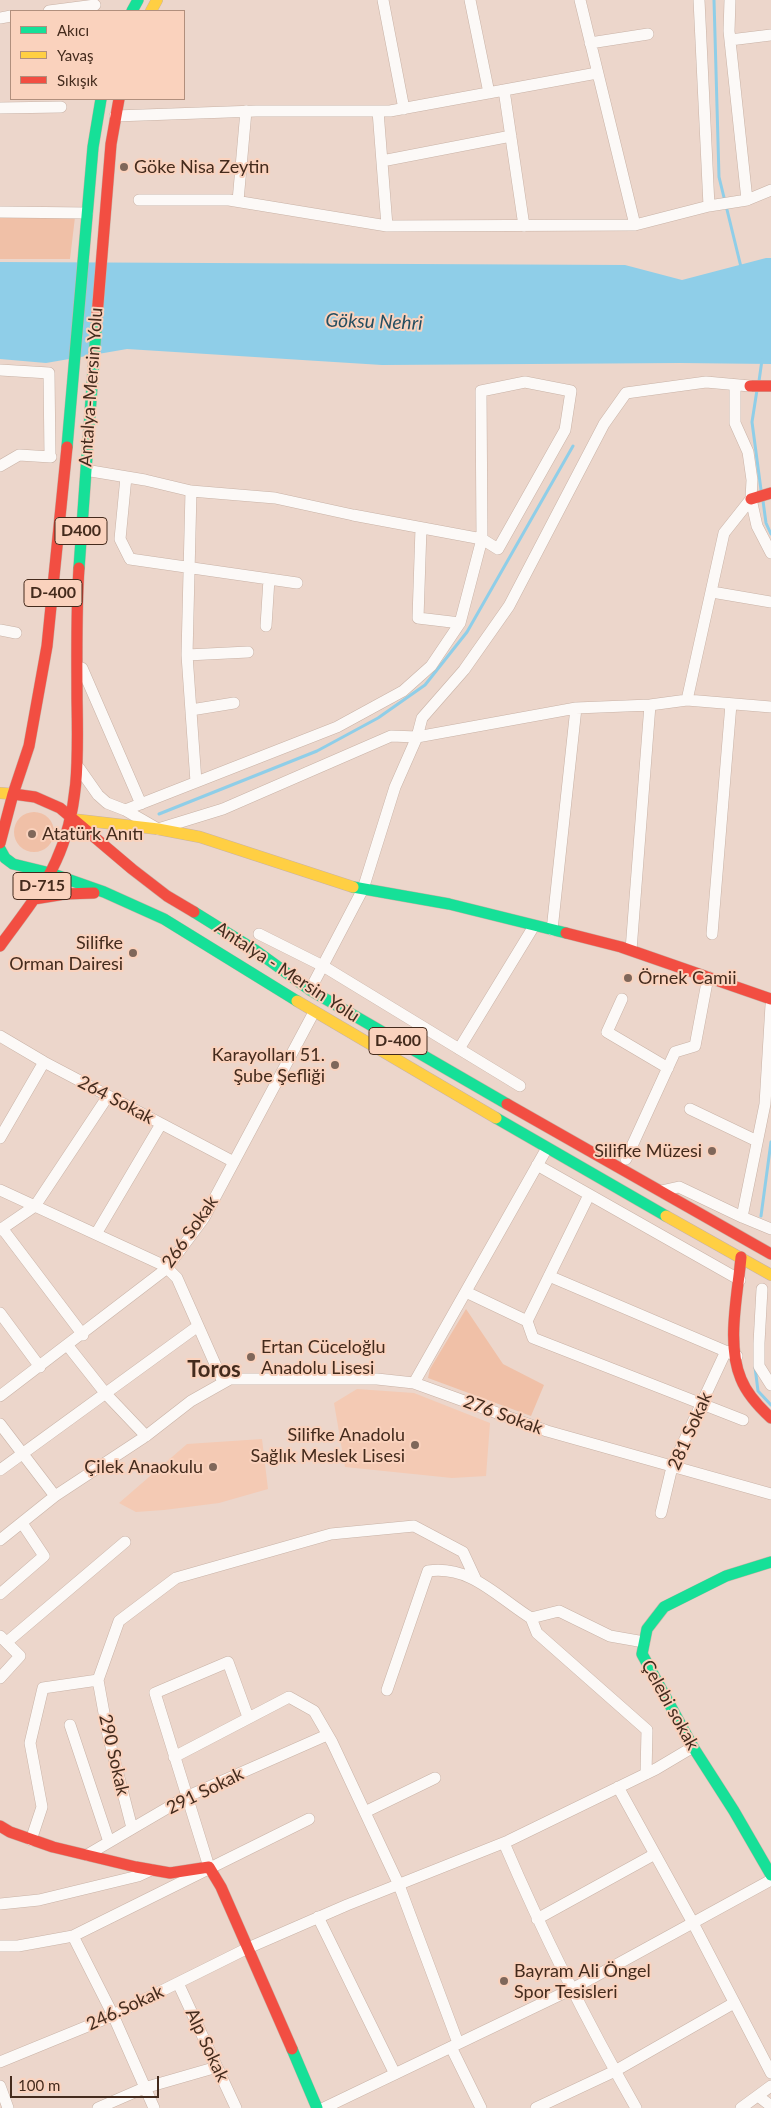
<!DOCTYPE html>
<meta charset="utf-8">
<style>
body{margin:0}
#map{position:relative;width:771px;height:2108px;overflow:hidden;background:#ecd6cb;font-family:Lato,sans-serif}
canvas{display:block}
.legend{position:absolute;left:10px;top:10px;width:175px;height:90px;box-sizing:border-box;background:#fad2bd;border:1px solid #b18f7d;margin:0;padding:6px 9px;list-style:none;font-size:15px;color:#442b1d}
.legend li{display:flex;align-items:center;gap:10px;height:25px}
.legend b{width:25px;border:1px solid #b18f7d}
.scale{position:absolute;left:10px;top:2076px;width:149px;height:22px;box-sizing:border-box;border:2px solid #442b1d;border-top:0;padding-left:6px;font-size:15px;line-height:18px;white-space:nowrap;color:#442b1d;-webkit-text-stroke:4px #fad2bd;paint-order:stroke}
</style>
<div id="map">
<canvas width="771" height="2108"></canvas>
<ul class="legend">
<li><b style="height:6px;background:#16e098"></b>Akıcı</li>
<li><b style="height:6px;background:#ffcf43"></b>Yavaş</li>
<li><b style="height:6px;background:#f24e42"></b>Sıkışık</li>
</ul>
<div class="scale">100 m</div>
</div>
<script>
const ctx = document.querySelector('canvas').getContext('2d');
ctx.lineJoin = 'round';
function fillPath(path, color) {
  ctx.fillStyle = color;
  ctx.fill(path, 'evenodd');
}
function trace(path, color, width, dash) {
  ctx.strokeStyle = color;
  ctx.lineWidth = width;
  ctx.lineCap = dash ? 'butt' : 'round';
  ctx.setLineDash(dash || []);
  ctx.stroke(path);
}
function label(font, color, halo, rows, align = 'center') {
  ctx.font = font + ' Lato,sans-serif';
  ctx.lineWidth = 4;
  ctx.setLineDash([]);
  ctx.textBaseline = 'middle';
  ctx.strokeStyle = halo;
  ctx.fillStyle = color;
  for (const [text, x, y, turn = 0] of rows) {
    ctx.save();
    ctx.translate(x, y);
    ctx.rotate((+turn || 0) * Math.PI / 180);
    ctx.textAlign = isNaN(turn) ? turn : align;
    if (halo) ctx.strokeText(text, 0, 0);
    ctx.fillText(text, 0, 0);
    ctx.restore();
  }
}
const built = new Path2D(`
 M357,1389L414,1393L490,1423L486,1476L452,1478L345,1467L334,1403Z
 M262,1439L268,1489L219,1503L164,1510L136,1512L119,1503L187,1444Z`);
const green = new Path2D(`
 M75,217L70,259H0V218Z
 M14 832a20 20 0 1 1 40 0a20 20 0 1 1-40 0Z
 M466,1309L503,1364L544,1385L531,1416L428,1378L430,1369Z`);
const water = new Path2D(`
 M766,258H771V364L680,363L382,365L127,349L46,363L0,359V262L625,265L682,280Z`);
const stream = new Path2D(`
 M714,0L719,177L741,267
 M759,381L762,360
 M757,390L752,422L761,490
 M763,501L766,523L771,534
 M159,814L317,751L378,718L425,685L467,632L573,446
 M761,1216L771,1142
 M755,1367L758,1391L771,1405`);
const street = new Path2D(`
 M383,0L404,109
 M470,0L489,93
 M580,0L635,225
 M699,0L709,206
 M730,0L729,31L747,200
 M49,11L95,5
 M0,18L11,16
 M730,40L771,35
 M590,43L648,34
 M504,90L524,226
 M0,108L61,107
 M378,111L387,226
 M115,116L256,111H390L597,73
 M382,161L511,136
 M139,200H229L387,226L635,225L709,206L747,200L771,190
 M238,201L246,111
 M0,212L87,213
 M0,370L49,373L50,457
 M735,385V423L748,452L752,480L751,499L757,526L771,553
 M0,466L19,455L51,457
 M91,471L145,480L191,491L275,498L353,515L482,539L498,549L565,430L571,391L525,382L481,391L482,539L460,623L431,666L403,691L337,727L125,810
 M126,477L120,539L130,559L297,583
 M191,491L187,655L196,782
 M421,528L418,618L460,623
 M712,592L771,602
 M266,626L269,579
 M0,630L16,633
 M187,655L248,652
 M82,668L141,804
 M687,700L724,533L751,499
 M191,710L234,703
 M79,768L98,795L107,803L125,810L158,829L223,809L391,736L417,737L576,708L650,705L687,700L771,707
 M552,930L576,708
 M259,934L323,966L520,1086
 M712,934L731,704
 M631,950L650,705
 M310,990L363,889L395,787L417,737L422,718L464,670L509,606L604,424L626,393L706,382L750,386
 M622,999L607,1032L668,1068
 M771,1005L765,1104L742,1217L771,1229
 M0,1036L44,1062L234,1162
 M459,1049L534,926
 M690,1109L757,1141
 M0,1138L44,1062
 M626,1159L675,1052L695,1046L708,977
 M537,1165L740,1280
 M0,1190L165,1266L177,1278L223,1382
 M661,1191L679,1187L742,1217
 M2,1228L83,1335
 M0,1230L35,1206L108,1096
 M96,1234L161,1124
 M549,1276L737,1356
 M762,1289L759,1343V1366L771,1385
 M466,1292L527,1321L533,1338L743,1420
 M0,1313L40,1367
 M527,1321L589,1195
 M68,1346L106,1394L146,1436
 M414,1383L547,1148
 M0,1396L166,1269L204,1218L314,1012
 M0,1424L55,1496
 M0,1470L198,1326
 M661,1513L672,1467L726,1351
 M0,1540L55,1496L146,1436L191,1401L230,1379H377L414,1383L547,1431L771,1494
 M0,1594L44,1556L22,1523
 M0,1636L20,1656L0,1678
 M7,1642L125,1542
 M644,1642L610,1636L559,1611L531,1618L537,1633L647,1730L646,1774
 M387,1690L428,1571C471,1565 497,1597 531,1618
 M70,1725L109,1842
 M174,1757L289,1697L314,1711L332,1742L399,1885L458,2043
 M618,1787L693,1923L771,2073
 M365,1812L435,1778
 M132,1828L108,1735L98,1680L119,1621L176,1578L331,1534L414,1526L463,1552L476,1580
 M31,1840L42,1807L30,1743L43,1688L98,1680
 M504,1843C543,1934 587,2022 636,2108
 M87,1855L186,1797L327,1735
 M209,1867L155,1693L228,1662L248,1717
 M0,1904L39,1900L138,1876L151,1870
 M318,1917L395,2074
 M537,1919L655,1854
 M73,1936L113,2015L154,2108
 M0,1946H18L73,1936L309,1819
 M178,1983L236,2108
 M451,2047L481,2108
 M0,2062L105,2019L248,1948L347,1905L508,1841L656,1769L693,1747
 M0,2086L8,2108
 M758,2096L771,2106
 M98,2108L144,2088L217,2067
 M324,2108L572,1989L771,1880
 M536,2108L615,2071L734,2003
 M741,2108L771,2086`);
const fast = new Path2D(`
 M132,11L138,0
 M67,447L93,147L101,99
 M79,568L97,316
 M0,849L5,858L13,864L50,873L104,892L164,919L297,1001
 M353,887L449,904L566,933
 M194,912L255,950L310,990L507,1104
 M496,1118L666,1216
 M771,1562L726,1576L664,1607L647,1629L642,1654L693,1747L734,1811L771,1875
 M292,2049L317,2108`);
const slow = new Path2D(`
 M151,11L157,0
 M0,793L13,794
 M71,819L158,829L200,837L353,887
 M297,1001L496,1118
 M666,1216L771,1275`);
const jam = new Path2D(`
 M97,316L111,144L119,99
 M750,386H771
 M751,499L771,493
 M13,794L35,797L60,808L132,869L167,896L194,912
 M0,843L13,794L29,746L47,646L67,447
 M34,899L65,894L94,893
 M566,933L621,947L771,999
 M0,946C20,918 42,892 56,861C80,809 78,755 77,700C77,656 76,612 79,568
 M507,1104L771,1254
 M741,1257C738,1293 726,1344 741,1379C747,1394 759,1407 771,1418
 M0,1826L10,1832L53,1847L136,1867L170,1873L209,1867L221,1887L292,2049`);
const markers = [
 [124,167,5,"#7f675a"],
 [32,834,5,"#7f675a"],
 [133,953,5,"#7f675a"],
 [628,978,5,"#7f675a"],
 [335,1065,5,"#7f675a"],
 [712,1151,5,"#7f675a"],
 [251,1357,5,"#7f675a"],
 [415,1445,5,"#7f675a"],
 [213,1467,5,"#7f675a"],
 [504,1981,5,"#7f675a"]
];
const shields = [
 [81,531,52],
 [53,593,58],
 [42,886,58],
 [398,1041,58]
];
const shieldNames = [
 ["D400",81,531],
 ["D-400",53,593],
 ["D-715",42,886],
 ["D-400",398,1041]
];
const poiNames = [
 ["Göke Nisa Zeytin",134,167],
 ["Atatürk Anıtı",42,834],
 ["Silifke",123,943,"right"],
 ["Orman Dairesi",123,964,"right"],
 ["Örnek Camii",638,978],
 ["Karayolları 51.",325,1055,"right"],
 ["Şube Şefliği",325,1076,"right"],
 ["Silifke Müzesi",702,1151,"right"],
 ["Ertan Cüceloğlu",261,1347],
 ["Anadolu Lisesi",261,1368],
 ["Silifke Anadolu",405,1435,"right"],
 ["Sağlık Meslek Lisesi",405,1456,"right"],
 ["Çilek Anaokulu",203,1467,"right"],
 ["Bayram Ali Öngel",514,1971],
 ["Spor Tesisleri",514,1992]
];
const streetNames = [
 ["Antalya-Mersin Yolu",91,387,-86],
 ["Antalya - Mersin Yolu",287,972,33],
 ["264 Sokak",116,1100,28],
 ["266 Sokak",190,1232,-55],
 ["276 Sokak",503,1415,20],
 ["281 Sokak",690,1431,-66],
 ["Çelebi sokak",670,1705,61],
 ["290 Sokak",114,1755,77],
 ["291 Sokak",205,1791,-26],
 ["246.Sokak",125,2008,-25],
 ["Alp Sokak",207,2045,65]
];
const waterNames = [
 ["Göksu Nehri",374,322,2]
];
const districtNames = [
 ["Toros",214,1370]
];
fillPath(built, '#f4cab4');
fillPath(green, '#f0c0a7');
fillPath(water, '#8fcee8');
trace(stream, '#8fcee8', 3);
trace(street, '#c8b2a6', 12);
trace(fast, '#c8b2a6', 12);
trace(slow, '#c8b2a6', 12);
trace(jam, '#c8b2a6', 12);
trace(street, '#fcf9f7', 11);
trace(fast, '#16e098', 11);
trace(slow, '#ffcf43', 11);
trace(jam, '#f24e42', 11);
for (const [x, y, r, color] of markers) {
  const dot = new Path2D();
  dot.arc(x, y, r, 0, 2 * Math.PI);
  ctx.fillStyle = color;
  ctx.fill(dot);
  trace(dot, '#fad2bd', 2);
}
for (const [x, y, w] of shields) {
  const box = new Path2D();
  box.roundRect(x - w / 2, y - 13.5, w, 27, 4);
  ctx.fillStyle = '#fad2bd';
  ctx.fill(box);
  trace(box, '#442b1d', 1);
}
label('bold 16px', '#442b1d', null, shieldNames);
label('18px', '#442b1d', '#fad2bd', poiNames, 'left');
label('18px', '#442b1d', '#fad2bd', streetNames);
label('italic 19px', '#244e61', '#fad2bd', waterNames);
label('bold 22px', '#442b1d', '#fad2bd', districtNames);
</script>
